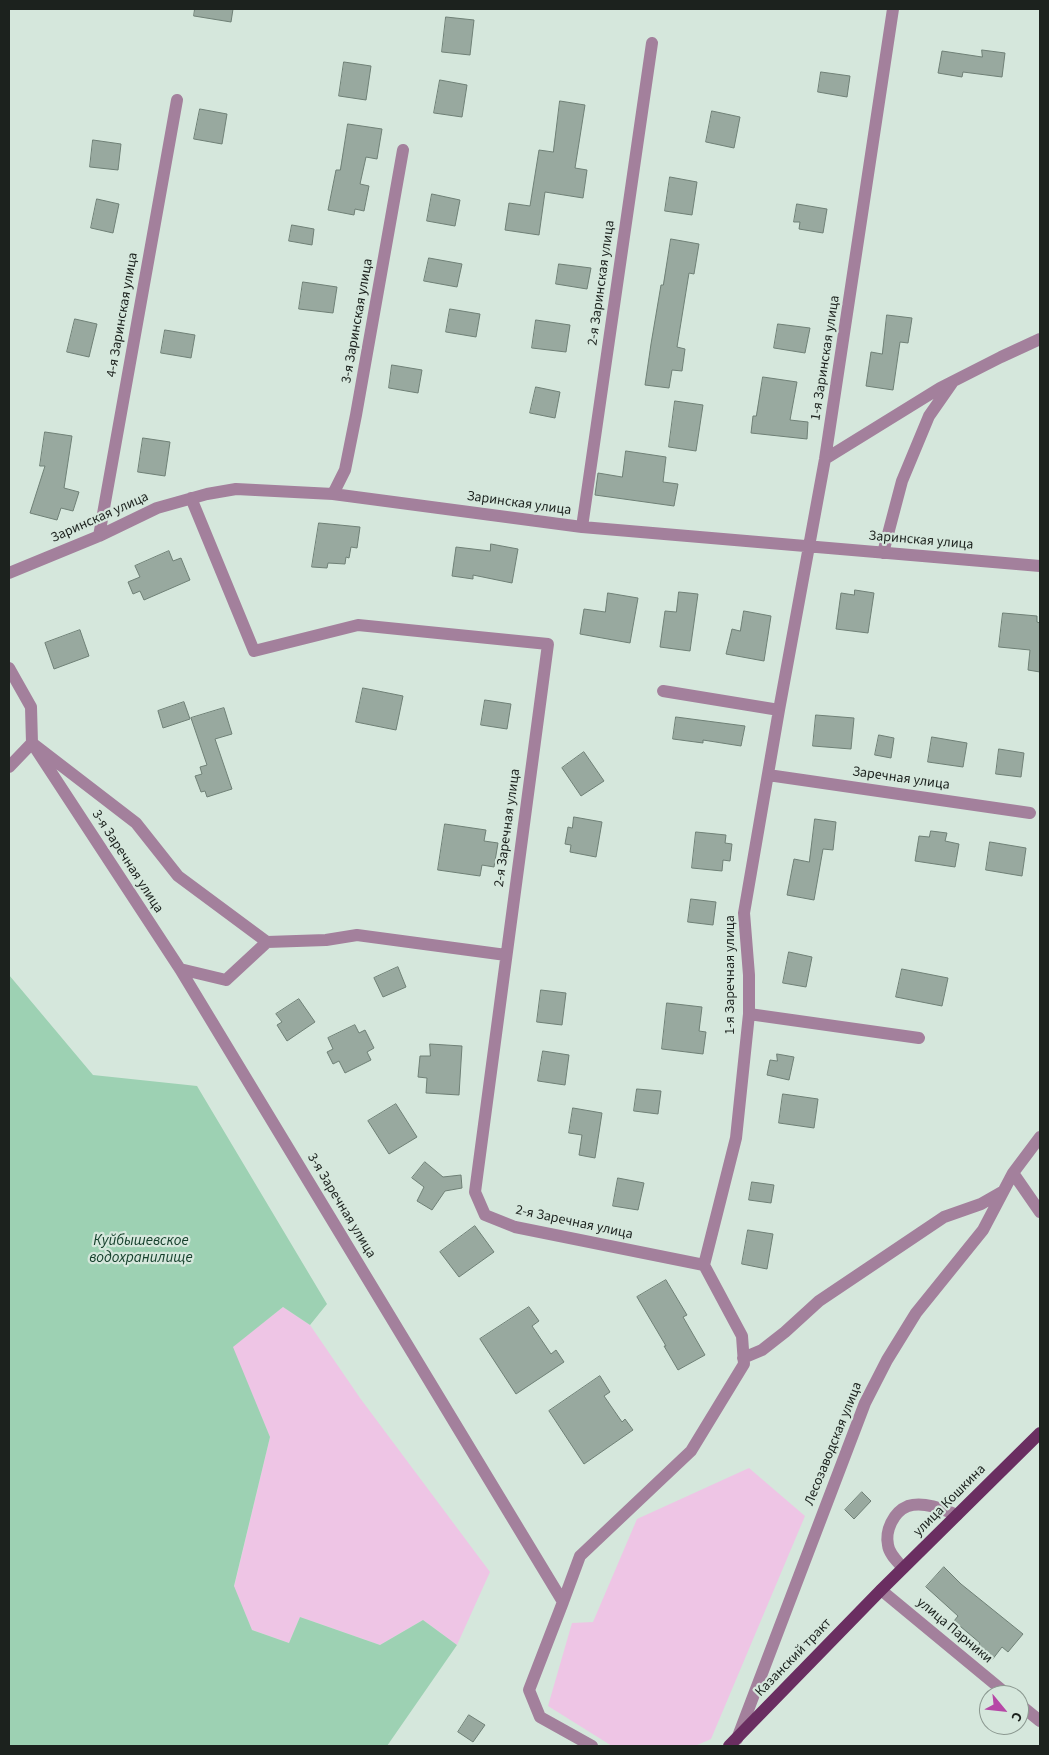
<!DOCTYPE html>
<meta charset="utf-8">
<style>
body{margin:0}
#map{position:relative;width:1049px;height:1755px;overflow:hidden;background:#d5e7dc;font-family:"Source Sans 3",sans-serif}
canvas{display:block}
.frame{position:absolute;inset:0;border:10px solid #1c221e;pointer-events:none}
.north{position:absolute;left:979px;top:1685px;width:50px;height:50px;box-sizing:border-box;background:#d5e7dc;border:1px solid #8b9890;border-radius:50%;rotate:118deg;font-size:14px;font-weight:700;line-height:20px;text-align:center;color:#1c221e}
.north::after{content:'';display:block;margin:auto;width:18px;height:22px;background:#b648a6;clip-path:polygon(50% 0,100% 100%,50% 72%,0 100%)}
</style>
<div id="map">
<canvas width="1049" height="1755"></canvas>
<div class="frame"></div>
<div class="north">С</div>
</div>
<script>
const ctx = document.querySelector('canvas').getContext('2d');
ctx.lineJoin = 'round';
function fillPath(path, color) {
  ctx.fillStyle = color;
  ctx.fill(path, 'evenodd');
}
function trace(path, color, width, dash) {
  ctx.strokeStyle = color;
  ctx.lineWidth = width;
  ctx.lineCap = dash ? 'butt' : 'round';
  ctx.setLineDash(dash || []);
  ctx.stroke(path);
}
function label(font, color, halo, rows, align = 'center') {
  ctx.font = font + ' "Source Sans 3",sans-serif';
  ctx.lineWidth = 4.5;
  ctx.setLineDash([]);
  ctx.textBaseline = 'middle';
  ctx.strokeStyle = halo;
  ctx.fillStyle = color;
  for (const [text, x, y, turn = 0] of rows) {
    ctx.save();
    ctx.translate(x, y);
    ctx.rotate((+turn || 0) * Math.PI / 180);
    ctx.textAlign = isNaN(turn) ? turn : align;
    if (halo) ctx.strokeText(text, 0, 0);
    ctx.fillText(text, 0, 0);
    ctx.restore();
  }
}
const green = new Path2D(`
 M283,1307L310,1325L360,1398L490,1572L457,1645L423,1620L380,1645L300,1617L289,1643L252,1630L234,1587L270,1437L232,1347Z
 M749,1468L805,1516L711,1739L695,1746H612L548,1706L572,1623L593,1622L637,1519Z`);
const water = new Path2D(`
 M9,975L93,1075L197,1086L327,1304L310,1325L283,1307L233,1347L270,1437L234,1586L252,1630L289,1643L300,1617L380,1645L423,1620L457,1645L387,1746H9Z`);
const building = new Path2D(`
 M195,9H233L231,22L194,16Z
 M446,17L474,20L470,55L442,52Z
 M982,50L1005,53L1002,77L963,72L962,77L938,73L942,51L982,57Z
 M344,62L371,66L366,100L339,96Z
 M821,72L850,76L847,97L818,92Z
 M440,80L467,85L462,117L434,113Z
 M560,101L585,105L575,168L587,170L583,198L545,192L539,235L505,230L509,203L530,206L539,150L553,152Z
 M200,109L227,114L222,144L194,139Z
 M712,111L740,117L734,148L706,142Z
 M348,124L382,129L377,159L366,157L360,184L369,186L364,211L355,209L354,215L328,210L336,170H340Z
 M93,140L121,144L118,170L90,167Z
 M670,177L697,182L692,215L665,211Z
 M432,194L460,200L455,226L427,221Z
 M97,199L119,204L113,233L91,228Z
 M797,204L827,209L823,233L799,229L800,222H794Z
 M292,225L314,229L312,245L289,241Z
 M671,239L699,244L694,274L689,273L677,347L685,349L682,371L672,370L669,388L645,385L651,344L661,285H663Z
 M429,258L462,264L457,287L424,281Z
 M559,264L591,268L587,289L556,284Z
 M303,282L337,287L333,313L299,309Z
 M450,309L480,314L476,337L446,332Z
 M887,315L912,318L908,343L900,342L893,390L866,386L871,352L882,354Z
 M75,319L97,324L89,357L67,352Z
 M536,320L570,325L566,352L532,348Z
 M778,324L810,328L805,353L774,348Z
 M165,330L195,335L191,358L161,353Z
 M392,365L422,370L418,393L389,388Z
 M763,377L797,382L790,420L808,422L807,439L751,433L753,416H756Z
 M536,387L560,392L555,418L530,413Z
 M675,401L703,405L696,451L669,447Z
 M45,432L72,436L64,488L79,492L73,511L61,508L57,520L30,513L45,466H40Z
 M143,438L170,442L165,476L138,472Z
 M626,451L666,457L663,482L678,484L674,506L595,495L598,473L622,477Z
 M319,523L360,527L357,548L351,547L349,558L346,557L345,564L328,563L327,568L312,567Z
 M491,544L518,549L512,583L473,575V579L452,576L456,547L490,551Z
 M169,551L173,561L181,558L190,580L144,600L140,591L133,594L128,582L140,577L135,566Z
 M855,590L874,593L868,633L836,629L841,593L854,595Z
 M679,592L698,594L690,651L660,647L665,611L676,612Z
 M608,593L638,598L630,643L580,634L584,609L605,612Z
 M744,611L771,616L764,661L726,654L732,629L740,631Z
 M1003,613L1037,616V622L1040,623V672L1028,670L1030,650L999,647Z
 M80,630L89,656L54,669L45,643Z
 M363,688L403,696L396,730L356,722Z
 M485,700L511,704L507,729L481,725Z
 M184,702L190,719L163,728L158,711Z
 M224,708L232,734L215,739L232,789L207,797L205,791L201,792L195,776L202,774L200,767L207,765L191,718Z
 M816,715L854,718L851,749L813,746Z
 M676,717L745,726L741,746L703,740V743L673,739Z
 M879,735L894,738L891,758L875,755Z
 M932,737L967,743L963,767L928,762Z
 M999,749L1024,753L1021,777L996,774Z
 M584,752L604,781L581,796L562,768Z
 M574,817L602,822L596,857L570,852L571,845L565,844L568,827L572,828Z
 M815,819L836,822L833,850L823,849L814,900L787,895L794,859L809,862Z
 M445,824L486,830L484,841L498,843L494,867L482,865L480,876L438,870Z
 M931,831L947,833L945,841L959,844L955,867L915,861L919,836L929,837Z
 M696,832L726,835L725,843L732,844L730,861L723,860L722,871L692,868Z
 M990,842L1026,848L1022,876L986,870Z
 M691,899L716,902L713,925L688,922Z
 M789,952L812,957L806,987L783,983Z
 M398,967L406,987L383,997L374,978Z
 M902,969L948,978L942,1006L896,997Z
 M541,990L566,993L562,1025L537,1022Z
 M299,999L315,1022L287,1041L277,1025L282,1022L276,1014Z
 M667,1003L702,1007L699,1031L706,1032L703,1054L662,1049Z
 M355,1025L359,1033L365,1030L374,1048L367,1052L371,1060L345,1073L339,1061L333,1064L327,1052L333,1049L328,1038Z
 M430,1044L462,1046L459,1095L426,1093L427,1078L418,1077L420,1056H430Z
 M543,1051L569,1055L565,1085L538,1081Z
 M777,1054L794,1057L789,1080L767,1075L770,1060L777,1061Z
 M637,1089L661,1091L658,1114L634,1111Z
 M783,1094L818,1099L814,1128L779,1123Z
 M396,1104L417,1137L389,1154L368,1121Z
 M573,1108L602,1113L595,1158L579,1155L582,1135L569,1133Z
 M425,1162L443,1177L461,1175L462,1188L445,1191L432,1210L417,1201L424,1187L412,1178Z
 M618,1178L644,1183L638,1210L613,1206Z
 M752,1182L774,1185L771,1203L749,1200Z
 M475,1226L494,1252L459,1277L440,1252Z
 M748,1230L773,1234L767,1269L742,1264Z
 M666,1280L687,1315L683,1317L705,1355L678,1370L664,1346H666L637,1297Z
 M529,1307L539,1321L532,1326L551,1354L556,1350L564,1362L516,1394L480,1339Z
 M600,1376L610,1392L604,1396L622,1422L625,1419L633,1430L584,1464L549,1411Z
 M862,1492L871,1501L854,1519L845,1510Z
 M944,1567L961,1584L1023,1634L1008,1652L1002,1647L992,1660L977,1647L980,1643L954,1621L958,1616L926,1587Z
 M469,1715L485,1725L473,1742L458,1732Z`);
const minor = new Path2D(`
 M825,459L940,388L1001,357L1040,339
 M333,494L345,470L356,415L403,150
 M191,498L254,651L358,625L548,644L475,1192L485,1215L515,1227L704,1265L742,1336L744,1364L691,1451L580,1556L563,1602
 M582,527L652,43
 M99,536L177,100
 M883,553L902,481L929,416L952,383
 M9,573L99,536L157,508L207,494L236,489L333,494L582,527L1040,566
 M9,668L31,707L32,743L180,969L563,1602L529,1690L540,1717L592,1746
 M663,691L779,710L744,913L749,975V1014L736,1138L704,1265
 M779,710L825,459L893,9
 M9,767L32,743L136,823L178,876L267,942
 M768,775L1030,813
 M180,969L226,980L267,942L326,940L357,935L506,955
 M749,1014L919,1038
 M1013,1173L1040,1212
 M743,1358L762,1350L785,1332L819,1301L944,1217L981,1204L1002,1192
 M903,1568C898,1562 889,1554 888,1545C885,1531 893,1512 908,1506C923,1501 943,1509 957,1515
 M881,1590L1008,1695
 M1019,1704L1040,1721
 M737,1739L865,1403L887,1360L916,1313L983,1230L1013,1173L1040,1137`);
const major = new Path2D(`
 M729,1746L881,1590L1040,1433`);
const streetNames = [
 ["2-я Заринская улица",602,283,-82],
 ["4-я Заринская улица",123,315,-80],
 ["3-я Заринская улица",358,321,-80],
 ["1-я Заринская улица",826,358,-81],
 ["Заринская улица",519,504,8],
 ["Заринская улица",100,518,-24],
 ["Заринская улица",921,541,5],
 ["Заречная улица",901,779,8],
 ["2-я Заречная улица",508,828,-82],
 ["3-я Заречная улица",127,862,57],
 ["1-я Заречная улица",731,975,-90],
 ["3-я Заречная улица",341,1206,59],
 ["2-я Заречная улица",574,1223,12],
 ["Лесозаводская улица",834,1444,-68],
 ["улица Кошкина",950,1501,-45],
 ["улица Парники",954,1631,40],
 ["Казанский тракт",794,1658,-46]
];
const waterNames = [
 ["Куйбышевское",141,1242],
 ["водохранилище",141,1259]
];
fillPath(green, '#eec5e5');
fillPath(water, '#9dd1b3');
fillPath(building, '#98a99f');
trace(building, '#6f8076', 1);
trace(minor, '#a3809c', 12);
trace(major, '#6a2e61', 12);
label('14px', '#1c221e', '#d5e7dc', streetNames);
label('italic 15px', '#16402c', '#d5e7dc', waterNames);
</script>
